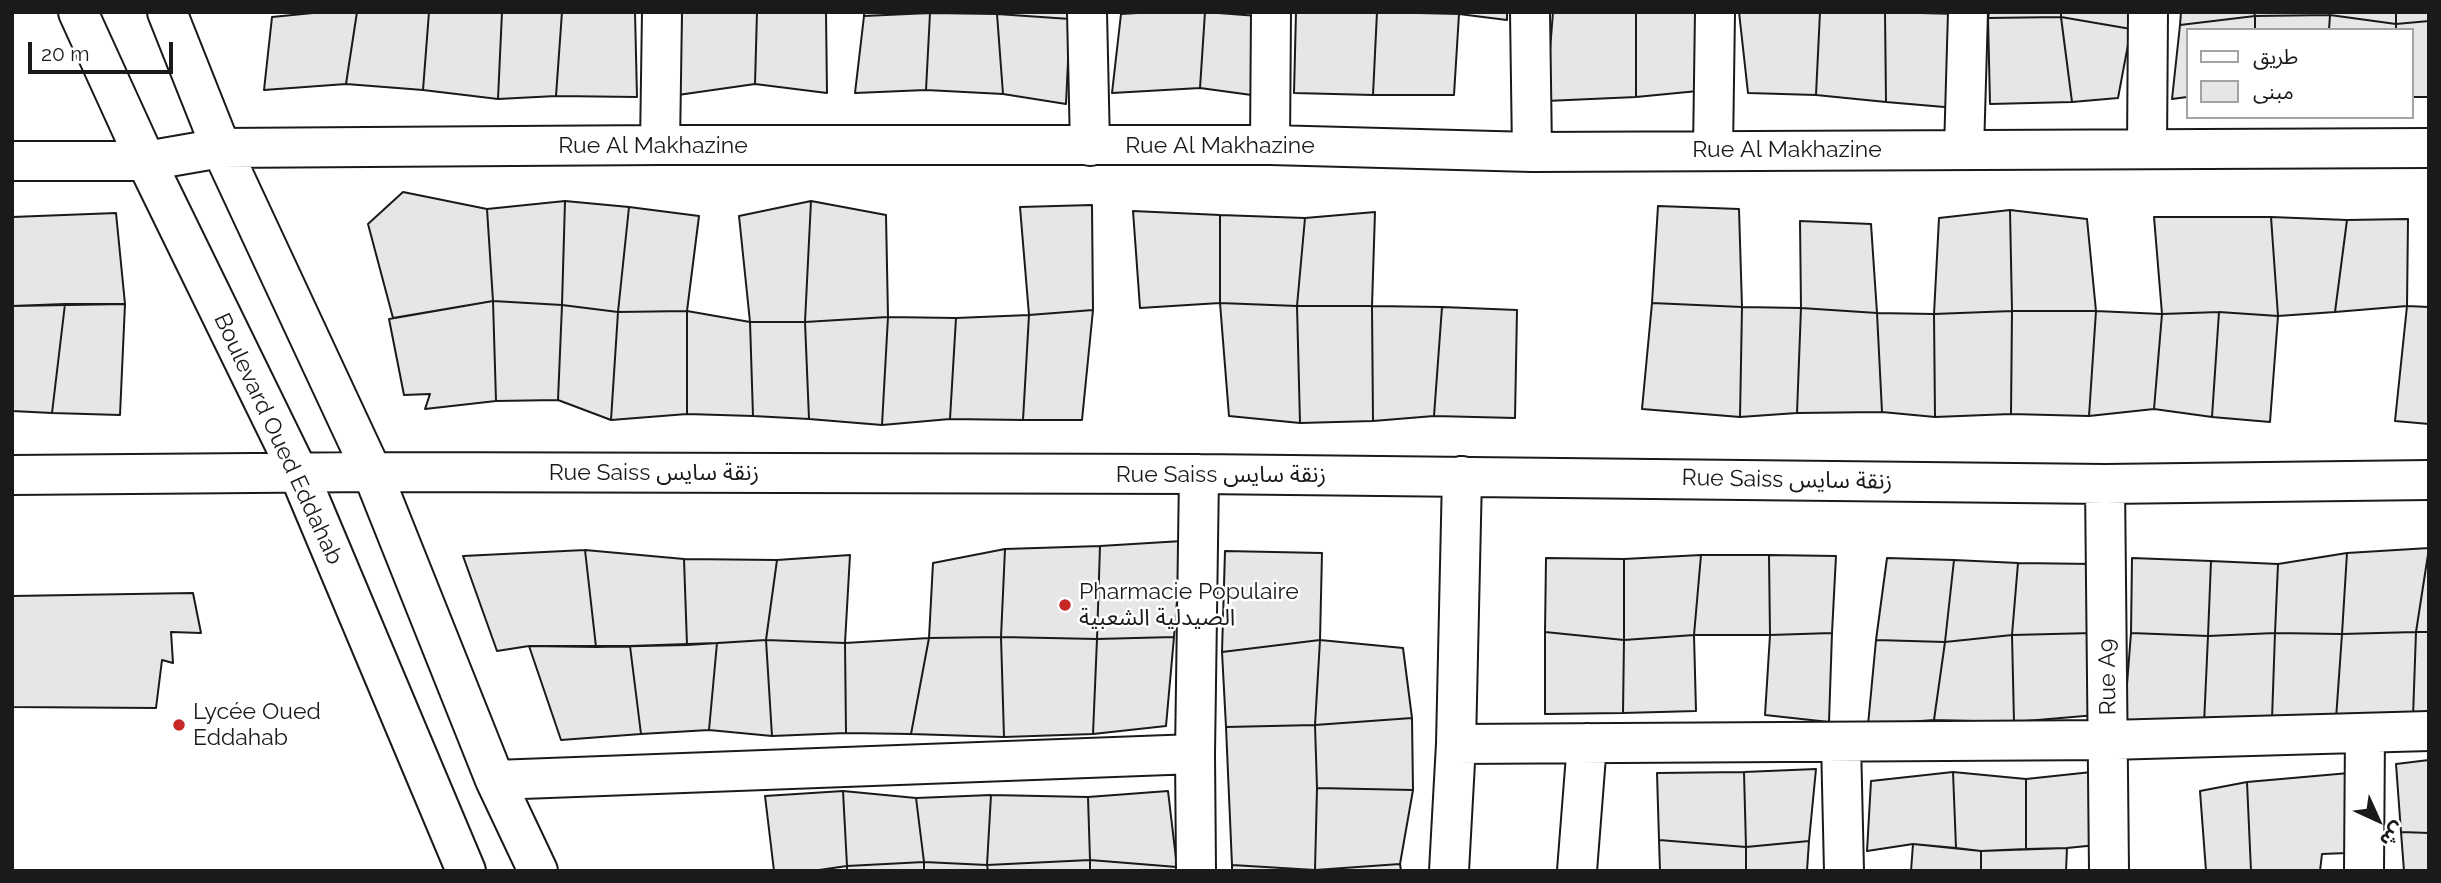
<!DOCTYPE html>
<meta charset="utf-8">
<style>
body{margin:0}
#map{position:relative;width:2441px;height:883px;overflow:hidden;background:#fff;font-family:Raleway,"Noto Sans Arabic",sans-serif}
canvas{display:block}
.frame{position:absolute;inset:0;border:14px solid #1a1a1a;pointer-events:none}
.legend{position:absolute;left:2186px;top:28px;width:228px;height:91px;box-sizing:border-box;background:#fff;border:2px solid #a3a3a3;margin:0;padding:9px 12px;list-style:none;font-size:21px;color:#1a1a1a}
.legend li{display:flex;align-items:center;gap:14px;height:35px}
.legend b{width:35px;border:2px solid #a3a3a3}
.north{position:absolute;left:2343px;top:785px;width:70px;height:70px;-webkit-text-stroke:5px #fff;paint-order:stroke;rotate:135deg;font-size:19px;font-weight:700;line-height:28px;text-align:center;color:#1a1a1a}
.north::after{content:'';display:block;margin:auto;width:24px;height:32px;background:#1a1a1a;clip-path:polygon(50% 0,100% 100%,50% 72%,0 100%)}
.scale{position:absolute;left:28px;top:42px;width:145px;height:32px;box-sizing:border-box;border:4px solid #1a1a1a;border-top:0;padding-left:9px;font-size:21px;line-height:24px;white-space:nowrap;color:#1a1a1a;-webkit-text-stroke:5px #fff;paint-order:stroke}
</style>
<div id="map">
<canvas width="2441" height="883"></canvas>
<div class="frame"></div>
<ul class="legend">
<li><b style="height:9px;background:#fff"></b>طريق</li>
<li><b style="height:19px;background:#e6e6e6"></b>مبنى</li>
</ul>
<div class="north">ش</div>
<div class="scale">20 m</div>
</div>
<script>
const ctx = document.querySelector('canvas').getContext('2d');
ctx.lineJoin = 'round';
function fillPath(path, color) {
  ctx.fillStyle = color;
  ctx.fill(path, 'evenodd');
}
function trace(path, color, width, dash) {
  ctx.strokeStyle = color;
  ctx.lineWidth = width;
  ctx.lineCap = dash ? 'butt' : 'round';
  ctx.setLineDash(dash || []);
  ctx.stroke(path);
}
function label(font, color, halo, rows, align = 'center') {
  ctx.font = font + ' Raleway,"Noto Sans Arabic",sans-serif';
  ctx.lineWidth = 5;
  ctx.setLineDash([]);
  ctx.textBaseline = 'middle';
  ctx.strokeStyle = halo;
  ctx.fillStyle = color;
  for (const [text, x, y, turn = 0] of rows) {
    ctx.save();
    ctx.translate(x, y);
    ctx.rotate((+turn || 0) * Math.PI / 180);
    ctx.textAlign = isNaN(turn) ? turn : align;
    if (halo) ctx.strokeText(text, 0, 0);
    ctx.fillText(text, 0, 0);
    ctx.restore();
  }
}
const building = new Path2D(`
 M323,12H357L346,84L264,90L272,17Z
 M357,12H429L423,90L346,84Z
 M429,12H502L498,99L423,90Z
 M502,12H562L556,96L498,99Z
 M562,12H635L637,97L556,96Z
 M682,12H757L755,84L678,95Z
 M757,12H826L827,93L755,84Z
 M864,12H930V13L864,16Z
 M997,12H1070V19L997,14Z
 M1153,12H1205L1200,88L1112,93L1121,14Z
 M1205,12L1258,16L1259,96L1200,88Z
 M1296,12H1377L1373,95L1294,93Z
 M1377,12L1459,14L1454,95H1373Z
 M1459,12H1507V20L1459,14Z
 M1553,12H1636V97L1546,101Z
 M1636,12H1696L1698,91L1636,97Z
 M1739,12H1820L1816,95L1748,93Z
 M1820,12H1885L1886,102L1816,95Z
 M1885,12L1957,14L1956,108L1886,102Z
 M1989,12H2061V17L1988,18Z
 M2061,12H2129L2131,29L2061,17Z
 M2181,12H2254L2255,16L2180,25Z
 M2254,12H2329L2330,15L2255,16Z
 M2329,12H2396V24L2330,15Z
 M2396,12H2429V21L2396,24Z
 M930,13L997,14L1003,94L926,90Z
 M930,13L926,90L855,93L864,16Z
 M997,14L1070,19L1066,104L1003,94Z
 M2330,15L2396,24V30H2329Z
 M2330,15L2329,30H2255V16Z
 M2255,16V30H2187V97L2172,99L2180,25Z
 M2061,17L2131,29L2118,98L2072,102Z
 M2061,17L2072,102L1990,104L1988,18Z
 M2429,21V97H2411V30H2396V24Z
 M403,192L487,209L493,301L393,318L368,224Z
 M565,201L629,207L618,312L562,305Z
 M565,201L562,305L493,301L487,209Z
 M811,201L805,322H750L739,216Z
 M811,201L886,215L888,317L805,322Z
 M1092,205L1093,310L1029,315L1020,207Z
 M1658,206L1739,209L1742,307L1652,303Z
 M629,207L699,216L687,311L618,312Z
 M2010,210L2012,311L1934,314L1939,218Z
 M2010,210L2087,219L2096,311H2012Z
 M1133,211L1220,215V303L1140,308Z
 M1375,212L1372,306H1297L1305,218Z
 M116,213L125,304L12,306V217Z
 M1220,215L1305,218L1297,306L1220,303Z
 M2154,217H2271L2278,316L2219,312L2162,314Z
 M2271,217L2347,220L2335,312L2278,316Z
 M2408,219L2407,306L2335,312L2347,220Z
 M1800,221L1871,224L1877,313L1801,308Z
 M493,301L496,401L425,409L430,394L404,395L389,319Z
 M493,301L562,305L558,400L496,401Z
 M1220,303L1297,306L1300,423L1229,416Z
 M1652,303L1742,307L1740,417L1642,409Z
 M65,304H125L120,415L52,413Z
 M65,304L52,413L12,411V306Z
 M562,305L618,312L611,420L558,400Z
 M1297,306H1372L1373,421L1300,423Z
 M1372,306L1442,307L1434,416L1373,421Z
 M2407,306L2429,307V424L2395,421Z
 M1442,307L1517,310L1515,418L1434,416Z
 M1742,307L1801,308L1797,413L1740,417Z
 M1801,308L1877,313L1882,412L1797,413Z
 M1093,310L1082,420H1023L1029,315Z
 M687,311V414L611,420L618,312Z
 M687,311L750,322L753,416L687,414Z
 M2012,311H2096L2089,416L2011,414Z
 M2012,311L2011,414L1935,417L1934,314Z
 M2096,311L2162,314L2154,409L2089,416Z
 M2219,312L2278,316L2270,422L2212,417Z
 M2219,312L2212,417L2154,409L2162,314Z
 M1877,313L1934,314L1935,417L1882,412Z
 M1029,315L1023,420L950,419L956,318Z
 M888,317L956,318L950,419L882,425Z
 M888,317L882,425L809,419L805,322Z
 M750,322H805L809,419L753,416Z
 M1182,541L1174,637L1097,639L1100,546Z
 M1100,546L1097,639L1001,637L1005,549Z
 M2429,548V632H2416Z
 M2429,548L2416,632L2342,634L2347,553Z
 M1005,549L1001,637L929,638L933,563Z
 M585,550L684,559L687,645L596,647Z
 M585,550L596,647L529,646L497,651L463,556Z
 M1225,551L1322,553L1320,640L1222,652Z
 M2347,553L2342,634L2275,633L2278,564Z
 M850,555L845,643L766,640L777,560Z
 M1701,555L1694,635L1624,640V559Z
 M1701,555H1769L1770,635H1694Z
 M1769,555L1836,556L1832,633L1770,635Z
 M1546,558L1624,559V640L1545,632Z
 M1887,558L1954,560L1945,642L1876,640Z
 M2132,558L2211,561L2208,636L2131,633Z
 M684,559L777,560L766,640L687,645Z
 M1954,560L2018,563L2012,635L1945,642Z
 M2211,561L2278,564L2275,633L2208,636Z
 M2018,563L2094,564L2093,633L2012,635Z
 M193,593L201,633L171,632L173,663L162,660L156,708L12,707V596Z
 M1545,632L1624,640L1623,713L1545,714Z
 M2416,632H2429V717H2413Z
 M2416,632L2413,717L2336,719L2342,634Z
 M1832,633L1829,722L1765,715L1770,635Z
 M2093,633L2096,715L2014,722L2012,635Z
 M2131,633L2208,636L2204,724L2124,723Z
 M2275,633L2342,634L2336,719H2272Z
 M2275,633L2272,719L2204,724L2208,636Z
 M1694,635L1696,711L1623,713L1624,640Z
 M2012,635L2014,722L1934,720L1945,642Z
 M1001,637L1004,737L911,734L929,638Z
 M1001,637L1097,639L1093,734L1004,737Z
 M1174,637L1166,726L1093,734L1097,639Z
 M929,638L911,734L846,733L845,643Z
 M766,640L772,736L709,730L717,643Z
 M766,640L845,643L846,733L772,736Z
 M1320,640L1315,725L1226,727L1222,652Z
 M1320,640L1403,648L1412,718L1315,725Z
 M1876,640L1945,642L1934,720L1868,725Z
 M717,643L709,730L641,734L630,646Z
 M529,646H630L641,734L561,740Z
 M1412,718L1413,790L1317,788L1315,725Z
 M1315,725L1317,788L1315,870L1232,865L1226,727Z
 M2429,760V833L2401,832L2396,764Z
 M1816,769L1809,841L1746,847L1744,772Z
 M2101,771L2097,845L2067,848L2026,849V779Z
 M1744,772L1746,847L1659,840L1657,773Z
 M1953,772L1956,848L1913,844L1867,851L1871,781Z
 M1953,772L2026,779V849L1981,851L1956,848Z
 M2349,773L2347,853L2322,854L2320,871H2251L2247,782Z
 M2247,782L2251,871H2206L2200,791Z
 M1317,788L1413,790L1400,864L1315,870Z
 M843,791L847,866L812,871H774L765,796Z
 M843,791L916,798L924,862L847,866Z
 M1168,791L1177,867L1090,860L1088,797Z
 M991,795L1088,797L1090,860L987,865Z
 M991,795L987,865L924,862L916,798Z
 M2401,832L2429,833V871H2404Z
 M1659,840L1746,847V871H1660Z
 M1809,841L1807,871H1746V847Z
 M1913,844L1981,851V871H1911Z
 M2067,848L2066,871H1981V851Z
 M1090,860V871H988L987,865Z
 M1090,860L1177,867L1178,871H1090Z
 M924,862L987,865L988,871H924Z
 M924,862V871H847V866Z
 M1400,864L1401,871H1315V870Z
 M1232,865L1315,870V871H1232Z`);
const minor = new Path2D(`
 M78,12L146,161L299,474L466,871
 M167,12L221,148L372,472L495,780L538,871
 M1087,12L1090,146
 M1530,12L1532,152
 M660,145L662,12
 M1270,145L1271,12
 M2147,147L2148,12
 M1713,150L1715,12
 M1964,150L1968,12
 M12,161H146L221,148L660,145H1270L1532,152L2429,148
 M12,475L372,472L1199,474L2105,484L2429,480
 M2105,484L2109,871
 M1841,742L1844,871
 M1456,744L2109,740L2429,731
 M495,780L1195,754
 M1196,871L1195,754L1199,474
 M1449,871L1456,744L1462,476
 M1577,871L1587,743
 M2364,871L2365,733`);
const markers = [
 [1065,605,7,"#c62828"],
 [179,725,7,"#c62828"]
];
const streetNames = [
 ["Rue Al Makhazine",653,146],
 ["Rue Al Makhazine",1220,146],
 ["Rue Al Makhazine",1787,150],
 ["Boulevard Oued Eddahab",278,439,65],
 ["Rue Saiss زنقة سايس",654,473],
 ["Rue Saiss زنقة سايس",1221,475],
 ["Rue Saiss زنقة سايس",1787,480,1],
 ["Rue A9",2108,677,-91]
];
const poiNames = [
 ["Pharmacie Populaire",1079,592],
 ["الصيدلية الشعبية",1079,618],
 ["Lycée Oued",193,712],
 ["Eddahab",193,738]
];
fillPath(building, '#e6e6e6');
trace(building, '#1a1a1a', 2);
trace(minor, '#1a1a1a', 42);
trace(minor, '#fff', 38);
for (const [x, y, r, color] of markers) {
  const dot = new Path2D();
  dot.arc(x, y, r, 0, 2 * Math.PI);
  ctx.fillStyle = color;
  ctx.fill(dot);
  trace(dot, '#fff', 2.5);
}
label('23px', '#1a1a1a', '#fff', streetNames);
label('23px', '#1a1a1a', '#fff', poiNames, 'left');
</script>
